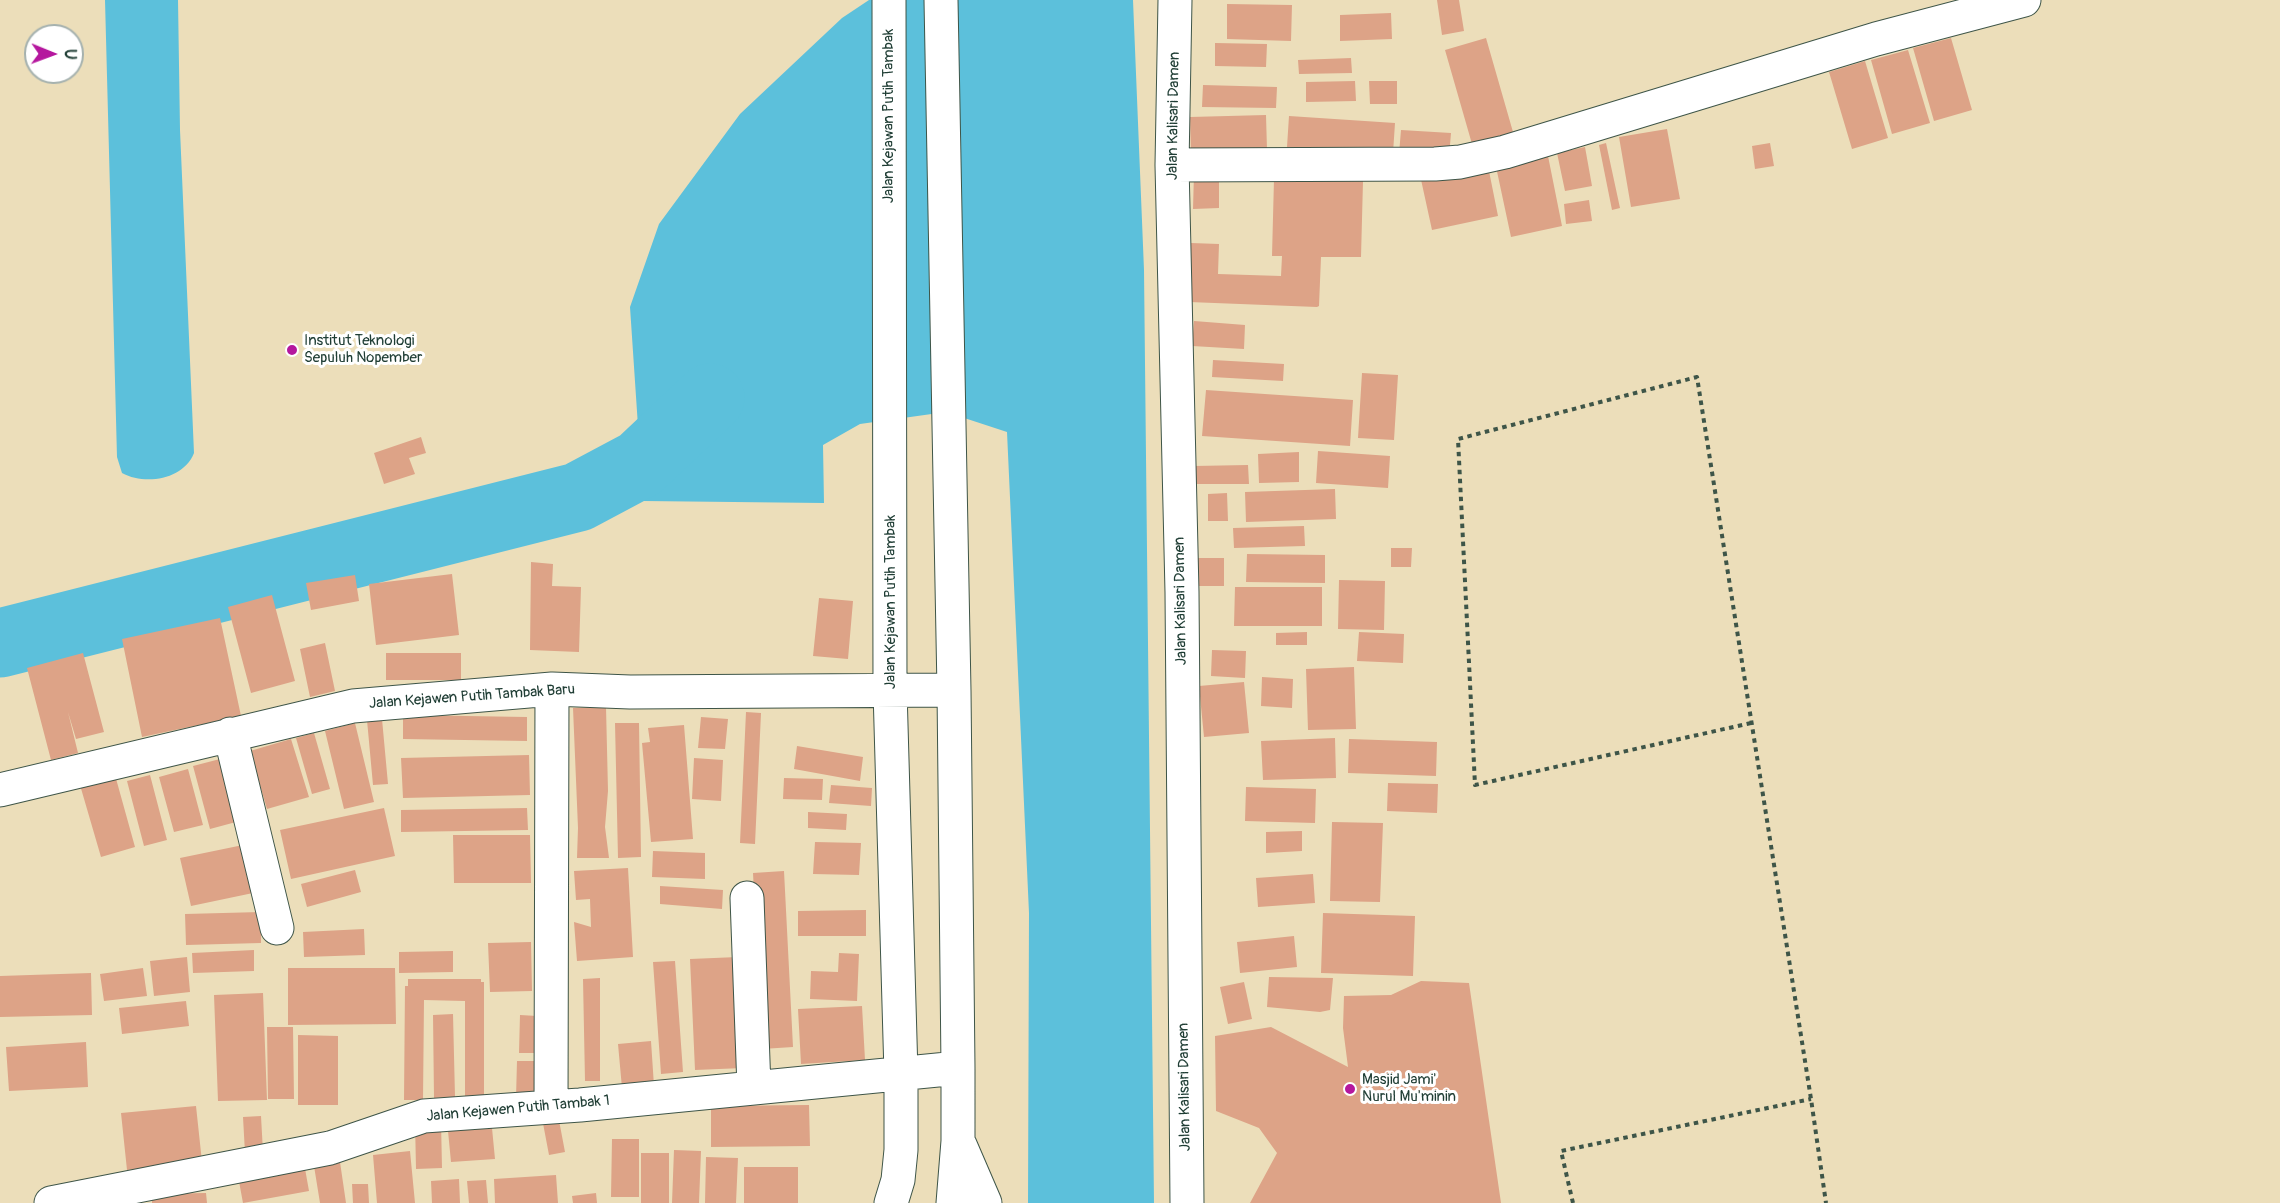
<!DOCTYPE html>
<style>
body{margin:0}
#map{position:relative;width:2280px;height:1203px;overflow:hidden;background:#ecdeba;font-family:Pangolin,sans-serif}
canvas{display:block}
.north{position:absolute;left:24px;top:24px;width:60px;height:60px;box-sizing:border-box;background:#fff;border:2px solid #a5b1ae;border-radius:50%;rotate:91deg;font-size:16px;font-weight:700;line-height:24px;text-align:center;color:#1f3d34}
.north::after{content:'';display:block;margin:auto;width:21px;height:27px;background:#b5179e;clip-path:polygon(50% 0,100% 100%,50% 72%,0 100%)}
</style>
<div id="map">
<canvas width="2280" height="1203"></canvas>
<div class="north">U</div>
</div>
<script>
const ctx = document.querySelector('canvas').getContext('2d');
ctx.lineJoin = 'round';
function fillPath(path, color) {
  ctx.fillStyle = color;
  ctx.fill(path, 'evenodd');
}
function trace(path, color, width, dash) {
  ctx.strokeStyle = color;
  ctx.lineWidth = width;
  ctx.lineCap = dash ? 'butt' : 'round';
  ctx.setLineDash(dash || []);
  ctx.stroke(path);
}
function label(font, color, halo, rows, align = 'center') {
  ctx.font = font + ' Pangolin,sans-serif';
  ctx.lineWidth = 6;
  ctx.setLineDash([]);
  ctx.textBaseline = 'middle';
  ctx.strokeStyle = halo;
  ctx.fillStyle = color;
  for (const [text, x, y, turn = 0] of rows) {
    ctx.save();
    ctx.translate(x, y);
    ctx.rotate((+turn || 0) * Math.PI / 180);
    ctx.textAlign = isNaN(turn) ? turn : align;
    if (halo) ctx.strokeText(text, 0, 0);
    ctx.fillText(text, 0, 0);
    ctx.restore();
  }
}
const water = new Path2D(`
 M105,0H178L180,130L194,453C184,479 146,486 122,473L117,457Z
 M869,0H1133L1144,270L1154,1203H1028L1029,913L1007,432L946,412L860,424L823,445L824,503L643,501L630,307L659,224L740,114L842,18Z`);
const river = new Path2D(`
 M0,643L578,497L640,464L710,398`);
const building = new Path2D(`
 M1437,0H1459L1464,31L1442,35Z
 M1227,4L1292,5L1291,41L1227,39Z
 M1391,13L1392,39L1340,41V15Z
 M1486,38L1513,132L1472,144L1445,50Z
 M1951,38L1972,110L1934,121L1913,48Z
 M1215,43L1267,44L1266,67L1215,66Z
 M1908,50L1930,123L1892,134L1871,60Z
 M1351,58L1352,73L1299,74L1298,60Z
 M1865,61L1888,138L1852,149L1829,72Z
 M1355,81L1356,101L1306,102V82Z
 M1369,81H1397V104H1370Z
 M1203,85L1277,87L1276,108L1202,107Z
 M1266,115L1267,150L1191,153L1190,117Z
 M1289,116L1395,123L1393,153L1287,147Z
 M1667,129L1680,199L1631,207L1619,137Z
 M1401,130L1451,133L1449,157L1399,154Z
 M1606,143L1620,208L1612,210L1599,145Z
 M1770,143L1774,166L1755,169L1752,146Z
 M1585,147L1592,186L1565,191L1557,153Z
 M1547,151L1562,226L1511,237L1495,162Z
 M1487,161L1498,216L1432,230L1420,175Z
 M1194,173L1219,174V208L1193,209Z
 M1274,179L1363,181L1361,257H1321L1319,306L1317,307L1189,302L1191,243L1219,244L1218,274L1281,276L1282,256H1272Z
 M1589,200L1592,221L1566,224L1564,204Z
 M1194,321L1245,325L1244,349L1192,346Z
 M1213,360L1284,364L1283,381L1212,377Z
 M1362,373L1398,375L1394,440L1358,438Z
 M1206,390L1353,400L1350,446L1202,436Z
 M421,437L426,453L409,458L415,474L384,484L374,453Z
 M1318,451L1390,456L1388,488L1316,483Z
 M1299,452V482L1259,483L1258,454Z
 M1248,465L1249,484H1194V466Z
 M1335,489L1336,519L1246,522L1245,492Z
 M1227,493L1228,521H1208V494Z
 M1304,526L1305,546L1234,548L1233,528Z
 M1391,548H1412L1411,567H1391Z
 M1247,554L1325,555V583L1246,582Z
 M1198,558H1224V586H1198Z
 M531,562L553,564L552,586L581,587L579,652L530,650Z
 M452,574L459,635L376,645L369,584Z
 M355,575L359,601L311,610L306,583Z
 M1339,580L1385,581L1384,630L1338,629Z
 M1235,587H1322V626H1234Z
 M272,595L295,681L251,693L228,607Z
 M819,598L853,601L848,659L813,656Z
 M220,618L241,716L142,737L122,639Z
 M1307,632V645H1276V633Z
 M1359,632L1404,634L1403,663L1357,661Z
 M325,643L335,691L310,697L300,649Z
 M1212,650L1246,651L1245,678L1211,676Z
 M83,653L104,732L76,739L68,712L78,753L51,760L27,668Z
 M386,653H461V680H386Z
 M1354,667L1356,729L1308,730L1306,669Z
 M1262,677L1293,679L1292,708L1261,706Z
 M1244,682L1249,733L1204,737L1199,686Z
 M606,707L608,791L605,827L609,858H577L578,828L573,708Z
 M746,712L761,713L755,844L740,843Z
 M403,715L527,717V741L403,739Z
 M701,717L728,719L725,749L698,748Z
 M382,719L388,784L373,785L367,720Z
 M355,723L374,802L344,809L325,731Z
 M615,723H639L641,857L618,858Z
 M684,725L693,839L651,842L642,743L650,742L648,728Z
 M314,733L330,789L312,794L296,738Z
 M1335,738L1336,778L1263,780L1261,741Z
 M291,739L309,797L267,809L250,751Z
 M1349,739L1437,742L1436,776L1348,773Z
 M797,746L863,757L860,781L794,769Z
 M529,755L530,795L403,798L401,758Z
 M694,758L723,760L721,801L692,799Z
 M220,759L236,822L210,829L193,766Z
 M188,769L203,825L174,832L159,777Z
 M115,775L135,847L101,857L80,785Z
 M150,775L167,840L144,846L127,781Z
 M784,778L823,779L822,800L783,799Z
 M1388,783L1438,784L1437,813L1387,811Z
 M831,785L872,788L871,806L829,803Z
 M1246,787L1316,789L1315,823L1245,821Z
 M384,808L395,856L291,879L280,830Z
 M527,808L528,830L401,832V810Z
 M808,812L847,814L846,830L808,828Z
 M1332,822L1383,823L1380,902L1330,901Z
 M1302,831V851L1266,853V832Z
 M453,835H530L531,883H454Z
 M815,842L861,843L859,875L813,874Z
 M243,845L253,893L191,906L180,858Z
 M653,851L705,853V879L652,877Z
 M628,868L633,957L577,961L574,922L591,927L590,899L576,900L574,871Z
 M355,870L361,892L307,907L301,884Z
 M784,871L793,1047L762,1049L753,873Z
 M1313,874L1315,903L1258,907L1256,878Z
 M660,886L723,890L722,909L660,904Z
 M866,910V936H798V911Z
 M261,912V943L186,945L185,914Z
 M1323,913L1415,916L1413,976L1321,973Z
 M364,929L365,955L304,957L303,932Z
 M1294,936L1297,967L1240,973L1237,942Z
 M531,942L532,991L490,992L488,943Z
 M254,950V971L193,973L192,953Z
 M453,951V972L399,973V952Z
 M839,953L859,954L857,1001L810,999L811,971L838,972Z
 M187,957L190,992L154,996L150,961Z
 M738,957L743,1068L695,1070L690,959Z
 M675,961L683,1072L661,1074L653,962Z
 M143,968L147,996L104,1001L100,974Z
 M288,968H395L396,1024L288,1025Z
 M91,973L92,1015L0,1017V976Z
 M1269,977L1333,978L1330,1010L1320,1012L1267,1007Z
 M600,978V1081H585L583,979Z
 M408,979H481V982H484V1100H465V1001L424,1000L423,1100H404L405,986H408Z
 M1421,981L1469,983L1501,1203H1250L1277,1153L1259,1128L1216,1111L1215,1036L1271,1027L1348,1067L1343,1028L1344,996L1391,995Z
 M1244,982L1252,1019L1228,1024L1220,987Z
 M263,993L267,1100L218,1101L214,995Z
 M186,1001L189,1026L122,1034L119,1008Z
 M862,1006L865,1060L801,1064L798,1009Z
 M453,1014L455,1097L434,1098L433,1015Z
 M520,1015L537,1016L536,1053H519Z
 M267,1027H293L294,1099H268Z
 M298,1035L338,1036V1105H298Z
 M651,1041L654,1086L622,1088L618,1044Z
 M86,1042L88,1087L9,1091L6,1047Z
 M517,1061H538L537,1099L516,1098Z
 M809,1105L810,1146L711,1147V1106Z
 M196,1106L202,1162L127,1170L121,1113Z
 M558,1115L565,1152L549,1155L542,1118Z
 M261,1116L263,1152L245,1153L243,1117Z
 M415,1121H441L442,1168L416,1169Z
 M492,1128L495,1159L451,1162L448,1131Z
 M612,1139H639V1197H611Z
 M674,1150L701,1151L699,1203H672Z
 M410,1151L415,1203H377L373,1155Z
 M641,1153H669V1203H641Z
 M706,1157L738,1158L736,1203H705Z
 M340,1162L346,1203H320L314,1166Z
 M304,1163L309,1191L243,1203L238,1176Z
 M744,1167H798V1203H744Z
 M556,1175L558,1203H495L494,1179Z
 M459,1179L460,1203H432L431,1181Z
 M486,1180L488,1203H469L467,1181Z
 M352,1184H368L369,1203H353Z
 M206,1193L207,1203H152V1194Z
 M596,1193L597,1203H573L572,1196Z`);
const path = new Path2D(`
 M1751,723L1475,785L1458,439L1697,377L1811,1099L1826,1203
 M1573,1203L1561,1151L1811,1099`);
const minor = new Path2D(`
 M889,0L890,690L901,1074V1150L898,1180L891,1203
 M941,0L954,690L958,1068V1141L953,1203
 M1175,0L1172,165L1182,592L1187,1203
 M1172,165L1435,164L1460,162L1505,152L1876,39L2024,0
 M230,734L277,928
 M0,790L353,706L552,689L630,692L954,690
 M747,898L754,1088
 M551,1107L552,689
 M960,1145L985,1203
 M51,1203L330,1148L424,1116L580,1105L958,1068`);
const markers = [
 [292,350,6,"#b5179e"],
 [1350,1089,6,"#b5179e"]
];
const streetNames = [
 ["Jalan Kejawan Putih Tambak",889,116,-90],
 ["Jalan Kalisari Damen",1174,116,-89],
 ["Jalan Kalisari Damen",1181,601,-91],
 ["Jalan Kejawan Putih Tambak",891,602,-90],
 ["Jalan Kejawen Putih Tambak Baru",472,697,-4],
 ["Jalan Kalisari Damen",1185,1087,-91],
 ["Jalan Kejawen Putih Tambak 1",518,1109,-5]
];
const poiNames = [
 ["Institut Teknologi",304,341],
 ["Sepuluh Nopember",304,358],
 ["Masjid Jami'",1362,1080],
 ["Nurul Mu'minin",1362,1097]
];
fillPath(water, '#5cc0db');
trace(river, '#5cc0db', 69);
fillPath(building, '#dda387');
trace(minor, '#3e5548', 35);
trace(path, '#3e5548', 4, [4.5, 4.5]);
trace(minor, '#fff', 33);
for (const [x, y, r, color] of markers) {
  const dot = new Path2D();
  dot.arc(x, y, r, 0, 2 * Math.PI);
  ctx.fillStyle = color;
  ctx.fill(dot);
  trace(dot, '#fff', 2);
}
label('15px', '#1f3d34', '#fff', streetNames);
label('15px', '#1f3d34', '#fff', poiNames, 'left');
</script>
